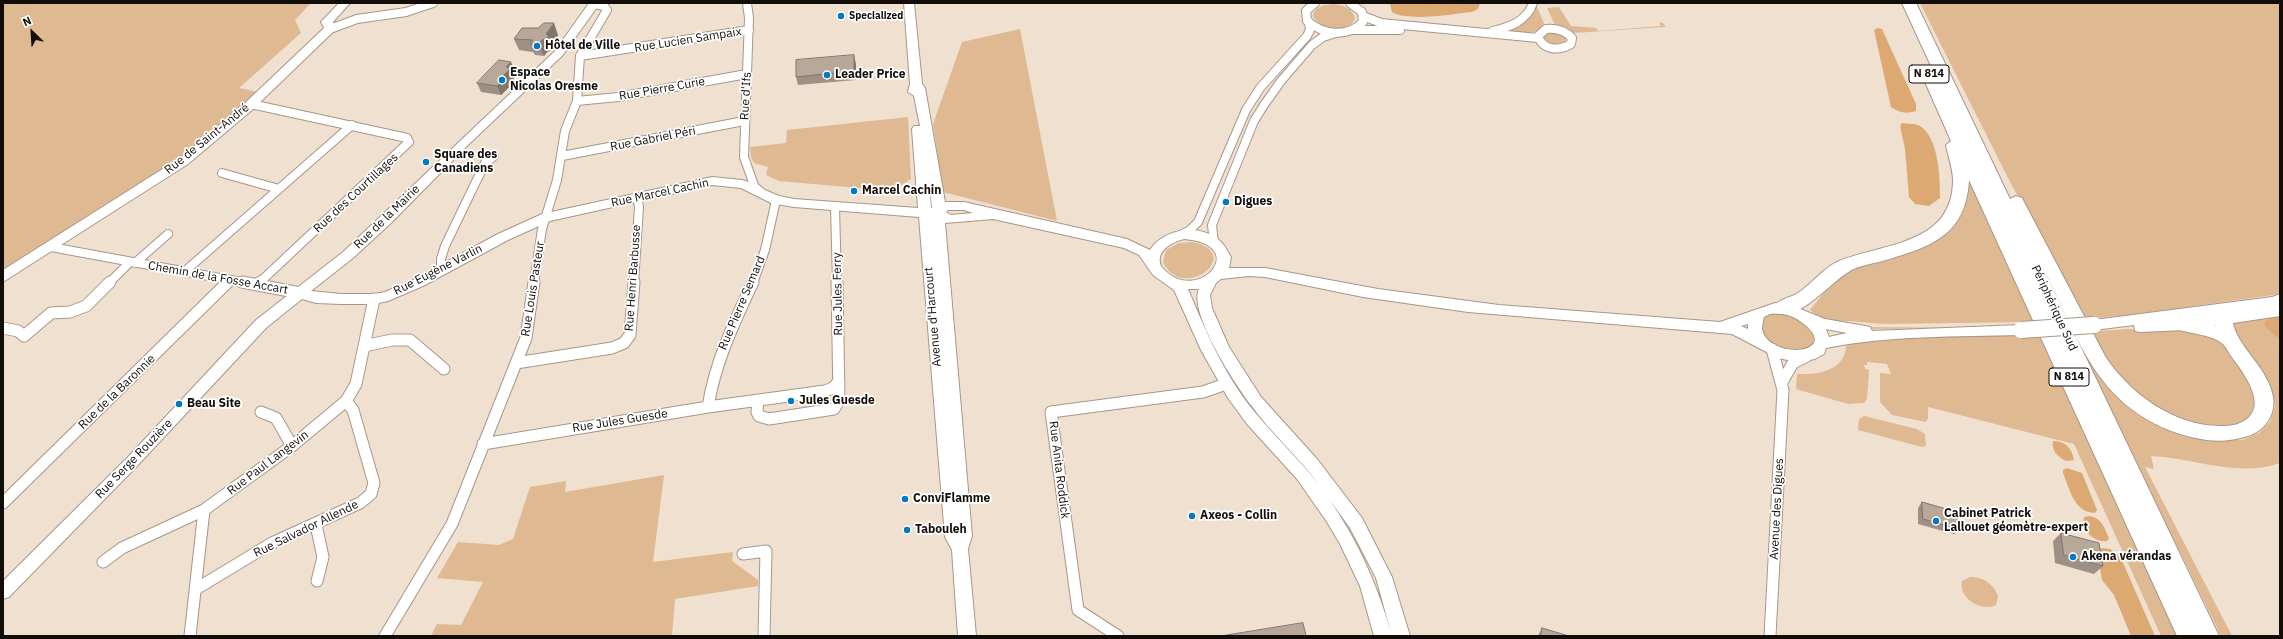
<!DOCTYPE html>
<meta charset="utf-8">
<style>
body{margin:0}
#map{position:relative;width:2283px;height:639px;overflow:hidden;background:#f0e0d0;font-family:"IBM Plex Sans",sans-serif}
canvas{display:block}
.frame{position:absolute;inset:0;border:4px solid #120d08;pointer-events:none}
.north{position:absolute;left:12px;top:12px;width:40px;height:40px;-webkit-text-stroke:3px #fff;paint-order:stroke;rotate:335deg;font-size:11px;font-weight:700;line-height:16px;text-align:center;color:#120d08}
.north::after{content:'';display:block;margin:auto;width:14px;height:18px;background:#120d08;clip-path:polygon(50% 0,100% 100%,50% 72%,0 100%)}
</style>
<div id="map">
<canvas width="2283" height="639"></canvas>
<div class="frame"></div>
<div class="north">N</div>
</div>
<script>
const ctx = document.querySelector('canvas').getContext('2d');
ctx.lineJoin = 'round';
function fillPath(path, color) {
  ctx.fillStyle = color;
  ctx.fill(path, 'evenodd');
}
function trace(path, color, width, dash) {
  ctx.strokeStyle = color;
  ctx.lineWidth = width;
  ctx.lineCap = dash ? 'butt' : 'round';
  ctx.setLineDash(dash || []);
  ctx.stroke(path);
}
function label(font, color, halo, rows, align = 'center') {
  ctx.font = font + ' "IBM Plex Sans",sans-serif';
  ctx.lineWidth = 3.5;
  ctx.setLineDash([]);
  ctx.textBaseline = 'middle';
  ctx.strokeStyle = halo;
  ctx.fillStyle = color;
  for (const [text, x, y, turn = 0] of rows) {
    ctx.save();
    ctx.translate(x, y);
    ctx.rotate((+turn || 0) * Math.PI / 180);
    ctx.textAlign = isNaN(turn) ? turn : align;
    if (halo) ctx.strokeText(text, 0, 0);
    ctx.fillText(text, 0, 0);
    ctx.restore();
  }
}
const green = new Path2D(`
 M3,3H311L295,20L301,33L239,88L263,93L184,161L3,277Z
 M1920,3H2280V294L2131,315L2084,319L2008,178Z
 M1333,4C1343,5 1353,8 1355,19C1348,34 1319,31 1313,16C1315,6 1324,5 1333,4Z
 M1535,7H1537L1544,23C1539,36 1521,33 1510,32L1509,31Z
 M1559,7L1571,26L1596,28L1598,31L1661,26L1659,22L1663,23L1665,26V27L1574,33L1555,25L1547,8Z
 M1020,29L1057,221L943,192L933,124L962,42Z
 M1558,32L1566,38L1565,44L1554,45L1544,41L1543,36L1547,33Z
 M908,117L911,179L892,191L779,181L766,175L768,167L754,163L751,157L750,147L786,143L787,130Z
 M1964,165L2035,322L1884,324L1849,321L1845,322L1844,325L1819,317L1810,310L1837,276L1850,268L1936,238Z
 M1192,242C1247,253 1182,304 1163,262L1166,250L1179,243Z
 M1780,312L1798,317L1815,335L1812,346L1807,350L1780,349L1764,339L1760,319L1765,315Z
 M2280,314V463C2239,478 2193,458 2151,456L2154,469L2145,467L2232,636H2221L2074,334H2076L2105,382L2220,440H2242L2259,433L2270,422L2275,406L2269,388L2232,328L2235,323Z
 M1868,327L1981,328L1868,329Z
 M2128,329L2155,331L2182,329L2198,331L2226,344L2248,372L2257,405L2251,418L2235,428H2209L2164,414L2117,380L2089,334L2097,331Z
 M1949,336H2041L2177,636H2161L2074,444L1928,407V418L1926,422L1892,415L1880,402V373L1891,374L1887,364L1867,362V365H1864L1865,369L1869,370L1867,399L1864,403L1848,404L1796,389L1797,374C1817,375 1845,371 1846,346L1852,345V341Z
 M1864,416L1917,429L1925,434L1926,446L1922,447L1858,430L1859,419Z
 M664,475L653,562L733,552L732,561L758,580V586L675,599L672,636H431L437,624L461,625L483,582L437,578L458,542L499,545L513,539L530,487L566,481L565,492Z
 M1970,577C1983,577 1994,584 1998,596L1996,605C1982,612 1958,599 1962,581Z`);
const water = new Path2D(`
 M1392,3H1480L1478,9L1472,12C1454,14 1407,22 1392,12L1390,4Z
 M1878,28L1882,29L1916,104V111C1906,114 1900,113 1891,107L1874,30Z
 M1902,123C1909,124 1918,123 1923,128C1939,143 1940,178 1940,198L1929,206L1915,204L1909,197L1905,149L1900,126Z
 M2280,317V338L2275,336L2264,325L2266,320Z
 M2053,441C2065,441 2072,448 2074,460L2066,461C2058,457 2051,451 2053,441Z
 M2067,468L2082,473L2097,510L2095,513C2074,512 2070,490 2063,473V470Z
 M2089,516C2102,518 2104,527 2109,538L2107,541C2094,543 2081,530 2084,517Z
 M2102,548L2110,549L2120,556L2155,636H2131L2114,595L2102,580L2097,551Z`);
const streetFar1 = new Path2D(`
 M747,3L749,18L744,157L755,188
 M1315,3L1306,11L1307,21C1324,35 1347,38 1363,22L1362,12L1350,3
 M1363,16L1381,23L1538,38
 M330,29L357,19L406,12L433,3
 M1546,29C1556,28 1565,30 1572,38L1571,44C1559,51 1543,51 1538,36Z
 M1353,30H1400
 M1493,31C1510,27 1527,21 1533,3
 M580,56L749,30
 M577,101L618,97L747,74
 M251,104L407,138L409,142L259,283
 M562,156L744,121
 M222,173L279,189
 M835,207L837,283
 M1180,235L1189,231L1198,222L1246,110L1260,88L1307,36L1310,30L1309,22
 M1214,243L1212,225L1254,121L1264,105L1281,81L1312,45L1323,37L1336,33
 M51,247L247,283
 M135,263L168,234
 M441,270V259L445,246L485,163L494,156
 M184,272L352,125
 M109,283L130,262
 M227,283L230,280
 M534,283L542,229L557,180L565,131L577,101L580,56L607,10L604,6L595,4
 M634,283L639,207L637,197
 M753,283L765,250L776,200`);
const street = new Path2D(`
 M242,282L300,293
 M257,285L260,282
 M3,328L18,331L24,336L51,313L70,312L86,306L110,282
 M364,346L392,340H410L444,369
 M516,363L612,348L624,343L630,335L634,282
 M1782,382L1793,363L1807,356
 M758,400L757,412L759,416L769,419L834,409L839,400L837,282
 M708,407C715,362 734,323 753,282
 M261,412L276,418L292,446
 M483,444L708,407L825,391L833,388L839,381
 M3,503L228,282
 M316,525L323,557L317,581
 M743,554L766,551L764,636
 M103,562L122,548L204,510
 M196,589L272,543L360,503L371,494L374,483L353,410L346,401
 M190,636L204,510L292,446L346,401L356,384L374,299
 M385,636L452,524L526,338L534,282
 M1118,636L1078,610L1051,412L1203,392L1226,384
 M1770,636L1783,390L1772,349`);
const secondary = new Path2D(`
 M339,3H350L333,22L336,29L334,31L252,110L188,164L3,282V270L180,158L244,104L324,28L321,22Z
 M589,3H600L563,55L468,145L391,223L353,258L311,291L341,294H374L385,292L413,280L498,234L542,214L712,177L742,180L759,185L765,190L779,196L794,199L918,208L912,129L914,126H920L914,96L908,92L910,84L904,3H914L922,84L925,88L945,202H964L1127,239L1150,250C1165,227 1203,223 1222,243C1226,247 1228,253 1231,257L1229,268H1265L1378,289L1499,305L1720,322L1775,303L1793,306L1825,319L1865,326L1870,327L1872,331L2021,325L2026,326L2028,330L2026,334L2021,335C1956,337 1890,335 1826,348L1824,354L1815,359L1797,362L1778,358L1732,334L1468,312L1363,297L1265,277L1249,276L1221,279L1216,283L1210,295L1212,308L1229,347L1261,397L1317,459L1362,518L1392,577L1410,636H1392L1376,578L1350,528L1329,499C1358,541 1378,586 1392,636H1374L1360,586L1340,544L1327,522L1297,479L1247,424L1228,398L1201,350L1174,290L1153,275L1139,255L1124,248L993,219L945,223L972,536L968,549L976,636H958L952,550L945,537L919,217L794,207L771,203L741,188L712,185L550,221L508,240L423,286L388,301L374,304H341L316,303L302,299L266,328L138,465L9,597L3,599V581L128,457L256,320L343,252L555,51ZM929,179L932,208H931ZM948,210H964L973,213L951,215L946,212ZM1184,239C1254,245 1195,309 1161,266C1155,251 1172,242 1184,239ZM1188,289H1199C1188,312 1235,384 1251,405C1271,433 1299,457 1320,486C1299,459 1274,436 1253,410C1224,374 1206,332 1188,289ZM1770,314C1783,312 1794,316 1804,324C1842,355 1768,360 1762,329C1762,326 1763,321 1764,317ZM1748,324V329L1741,326ZM1826,329L1847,333L1829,337Z
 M2280,296V316L2186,330L2140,332L2135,331L2134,325L2094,330L2089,329L2087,325L2089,321L2094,320Z`);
const highway = new Path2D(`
 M1902,3H1916L2010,199L2016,196L2022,198L2024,202L2105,356C2129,393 2174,426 2220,426C2231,426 2242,425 2250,416C2265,400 2241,369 2231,356C2229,353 2226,347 2223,344C2213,335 2192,334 2180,330L2177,325L2180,320L2186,318L2216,326L2214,320L2220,309L2260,302L2280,294V308L2263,315L2232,320C2234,327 2236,334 2240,340C2251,358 2269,374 2273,397C2276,414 2265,431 2248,436C2223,444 2202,441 2177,433C2095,404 2080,340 2044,270L2219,636H2177L1969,180C1966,238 1927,248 1879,262C1870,264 1858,266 1850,271C1830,282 1801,321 1776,313L1773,308C1778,299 1790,298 1798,293C1812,284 1824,267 1839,261C1884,243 1952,245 1953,181C1953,169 1948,156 1946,145L1951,141L1925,82L1927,79H1937Z`);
const secondaryBridge = new Path2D(`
 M2021,330L2094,325`);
const wall = new Path2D(`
 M538,28L558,35L552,45L553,49L547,52L544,56L535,55L533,52L519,50L514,39Z
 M856,64V80L798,85L796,77Z
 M515,71L513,73L515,77L508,84L509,87L501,95L481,92L477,83Z
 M1922,502L1959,529L1954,534L1918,524V508Z
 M2061,533L2103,566L2094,574L2055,563L2053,541Z
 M1542,628L1569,636H1538Z`);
const shadedWall = new Path2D(`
 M554,23L558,35L552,45L553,49L547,52L544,56L539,45Z
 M854,55L856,64V80L854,71Z
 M511,62L515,71L513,73L515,77L508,84L509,87L501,95L497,86L506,67Z`);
const building = new Path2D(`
 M544,23H554L546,34L549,37L542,40L539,45L530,44L533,40L514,39L522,28H538Z
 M854,55V71L796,77V60Z
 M499,60L511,62L506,67L511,68L502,77L505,78L497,86L477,83Z
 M1922,502L1957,512L1959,529L1923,519Z
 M2061,533L2099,543L2103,566L2064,555Z
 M1303,623L1306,636H1221Z
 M1542,628L1569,636H1541Z`);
const markers = [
 [841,16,4,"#0379c3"],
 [537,46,4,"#0379c3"],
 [827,75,4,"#0379c3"],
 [502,80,4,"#0379c3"],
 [426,162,4,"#0379c3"],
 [854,191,4,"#0379c3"],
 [1226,202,4,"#0379c3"],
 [791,401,4,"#0379c3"],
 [179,404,4,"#0379c3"],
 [905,499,4,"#0379c3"],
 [1192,516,4,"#0379c3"],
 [1936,521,4,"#0379c3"],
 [907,530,4,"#0379c3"],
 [2073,557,4,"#0379c3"]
];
const farPoinames = [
 ["Specialized",849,16]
];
const shields = [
 [1929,74,40],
 [2069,377,40]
];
const shieldNames = [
 ["N 814",1929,74],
 ["N 814",2069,377]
];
const streetNames = [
 ["Rue Lucien Sampaix",688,40,-9],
 ["Rue Pierre Curie",662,89,-10],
 ["Rue d'Ifs",746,96,-87],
 ["Rue de Saint-André",207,139,-39],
 ["Rue Gabriel Péri",653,139,-11],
 ["Rue des Courtillages",356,193,-43],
 ["Rue Marcel Cachin",660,193,-12],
 ["Rue de la Mairie",387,217,-44],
 ["Rue Eugène Varlin",438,270,-27],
 ["Chemin de la Fosse Accart",218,278,10],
 ["Rue Henri Barbusse",633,278,-86],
 ["Rue Louis Pasteur",533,289,-81],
 ["Rue Jules Ferry",838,294,-91],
 ["Rue Pierre Semard",742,303,-67],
 ["Périphérique Sud",2054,308,65],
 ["Avenue d'Harcourt",933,317,-95],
 ["Rue de la Baronnie",117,392,-44],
 ["Rue Jules Guesde",620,421,-9],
 ["Rue Serge Rouzière",134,459,-46],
 ["Rue Paul Langevin",268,463,-37],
 ["Rue Anita Roddick",1059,470,83],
 ["Avenue des Digues",1777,509,-87],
 ["Rue Salvador Allende",306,529,-26]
];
const poiNames = [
 ["Hôtel de Ville",545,46],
 ["Espace",510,73],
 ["Nicolas Oresme",510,87],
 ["Leader Price",835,75],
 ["Square des",434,155],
 ["Canadiens",434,169],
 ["Marcel Cachin",862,191],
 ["Digues",1234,202],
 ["Jules Guesde",799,401],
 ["Beau Site",187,404],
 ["ConviFlamme",913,499],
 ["Cabinet Patrick",1944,514],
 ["Lallouet géomètre-expert",1944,528],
 ["Axeos - Collin",1200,516],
 ["Tabouleh",915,530],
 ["Akena vérandas",2081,557]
];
fillPath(green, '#dfb992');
fillPath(water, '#dda973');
trace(streetFar1, '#a79789', 10);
trace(street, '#a79789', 13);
trace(secondary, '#a79789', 2);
trace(highway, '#a79789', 2);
trace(streetFar1, '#fff', 8);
trace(street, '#fff', 11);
fillPath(secondary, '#fff');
fillPath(highway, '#fff');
trace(secondaryBridge, '#a79789', 18, []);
trace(secondaryBridge, '#fff', 16);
fillPath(wall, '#9e9084');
fillPath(shadedWall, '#81766b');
fillPath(building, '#b8a899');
trace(building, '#81766b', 1);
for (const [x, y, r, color] of markers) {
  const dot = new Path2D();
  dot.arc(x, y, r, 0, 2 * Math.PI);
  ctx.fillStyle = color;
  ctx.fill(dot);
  trace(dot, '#fff', 1.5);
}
label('bold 10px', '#120d08', '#fff', farPoinames, 'left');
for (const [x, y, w] of shields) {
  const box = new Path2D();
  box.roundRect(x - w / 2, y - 9, w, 18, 3);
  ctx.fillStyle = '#fff';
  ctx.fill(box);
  trace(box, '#120d08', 1);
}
label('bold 11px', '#120d08', null, shieldNames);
label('12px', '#120d08', '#fff', streetNames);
label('bold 12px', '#120d08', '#fff', poiNames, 'left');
</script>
